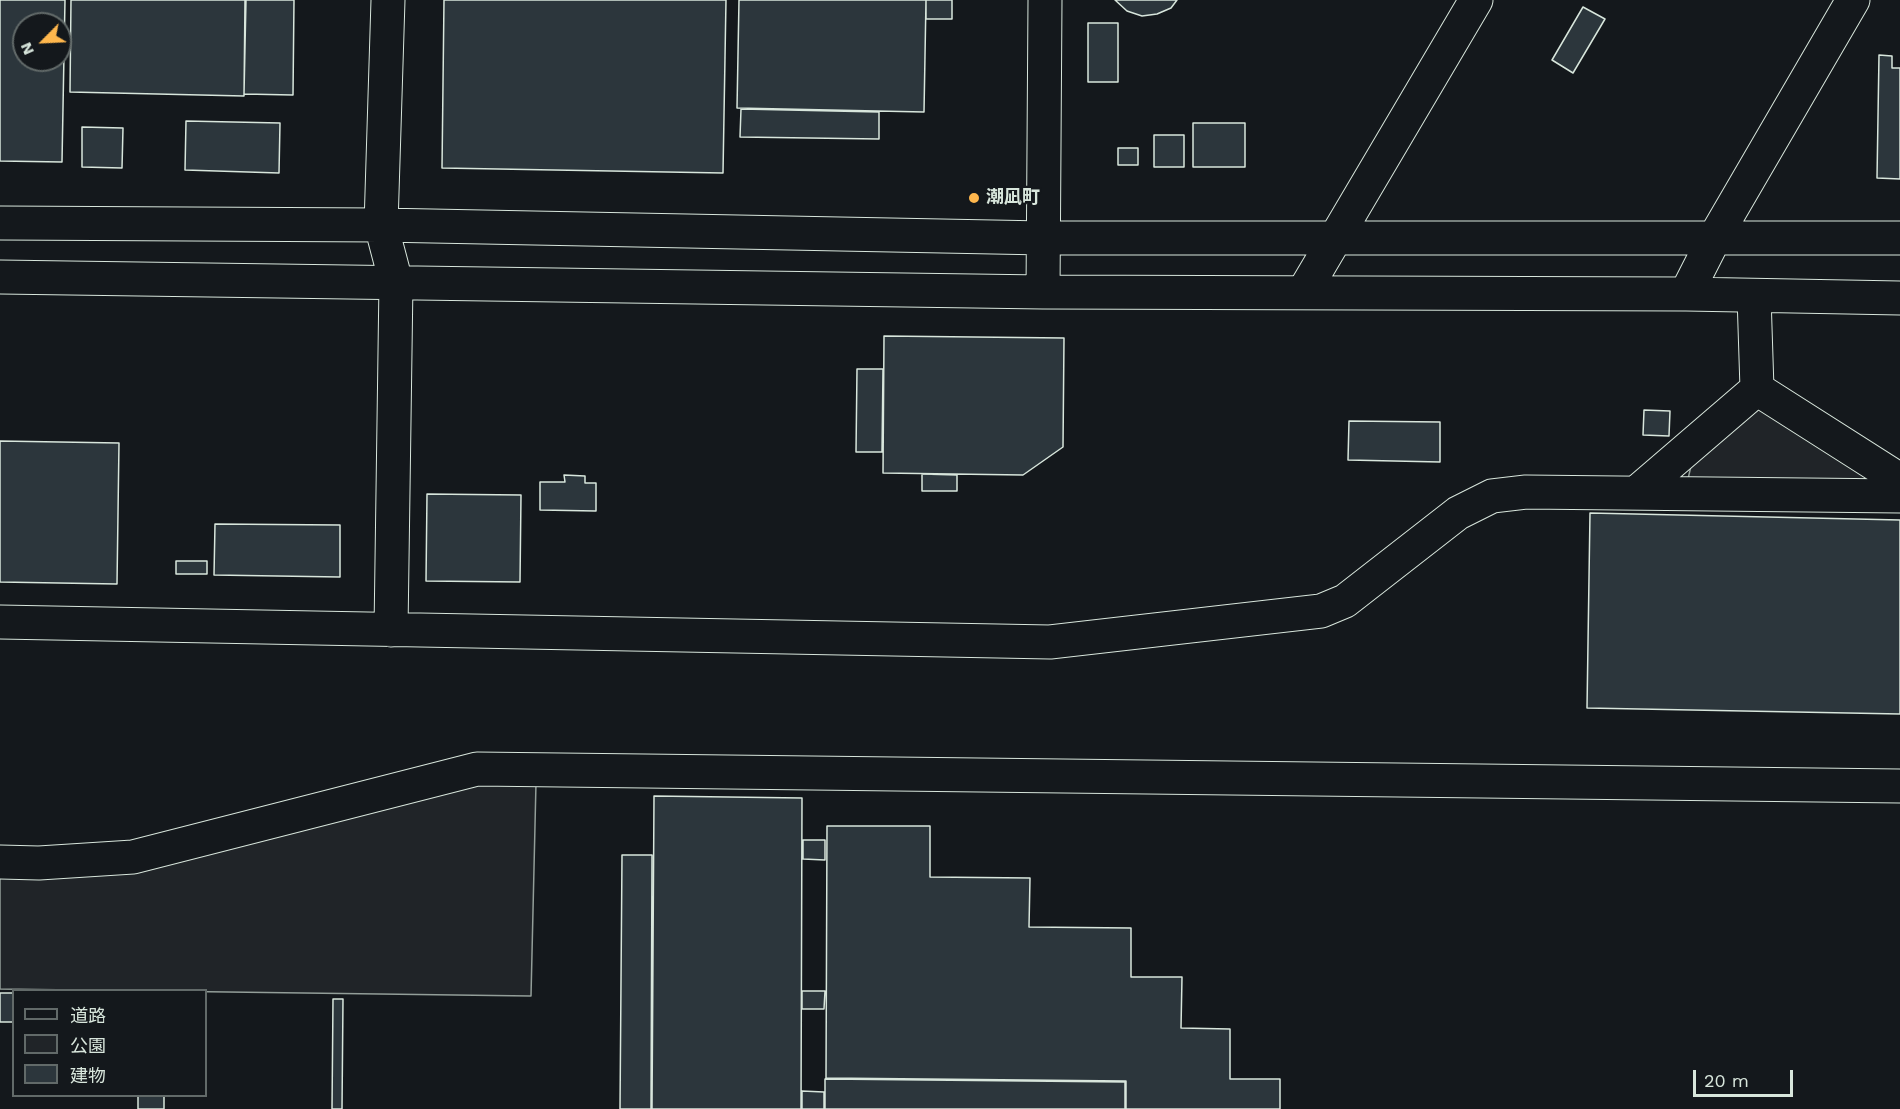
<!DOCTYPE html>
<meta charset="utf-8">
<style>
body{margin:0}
#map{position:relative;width:1900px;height:1109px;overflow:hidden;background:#14181c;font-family:"Work Sans","Noto Sans JP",sans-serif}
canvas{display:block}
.legend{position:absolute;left:12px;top:989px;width:195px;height:108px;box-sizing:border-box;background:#14181c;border:2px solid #626a69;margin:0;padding:8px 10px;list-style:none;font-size:18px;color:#d8e6dc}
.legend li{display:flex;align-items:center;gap:12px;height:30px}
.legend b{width:30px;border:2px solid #626a69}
.north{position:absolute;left:12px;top:12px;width:60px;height:60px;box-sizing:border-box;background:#14181c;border:2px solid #626a69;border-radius:50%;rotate:246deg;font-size:16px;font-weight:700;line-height:24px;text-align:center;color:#d8e6dc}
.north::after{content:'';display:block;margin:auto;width:21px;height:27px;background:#ffb74d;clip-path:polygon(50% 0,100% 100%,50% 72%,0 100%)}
.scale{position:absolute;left:1693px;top:1070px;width:100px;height:27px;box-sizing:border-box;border:3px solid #d8e6dc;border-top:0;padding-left:8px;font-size:18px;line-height:21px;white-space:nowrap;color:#d8e6dc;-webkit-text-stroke:4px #14181c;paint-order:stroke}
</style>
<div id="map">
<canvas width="1900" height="1109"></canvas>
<ul class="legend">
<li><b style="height:8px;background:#14181c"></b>道路</li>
<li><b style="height:16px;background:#202428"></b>公園</li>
<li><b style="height:16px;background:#2c363c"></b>建物</li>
</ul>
<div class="north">N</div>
<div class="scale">20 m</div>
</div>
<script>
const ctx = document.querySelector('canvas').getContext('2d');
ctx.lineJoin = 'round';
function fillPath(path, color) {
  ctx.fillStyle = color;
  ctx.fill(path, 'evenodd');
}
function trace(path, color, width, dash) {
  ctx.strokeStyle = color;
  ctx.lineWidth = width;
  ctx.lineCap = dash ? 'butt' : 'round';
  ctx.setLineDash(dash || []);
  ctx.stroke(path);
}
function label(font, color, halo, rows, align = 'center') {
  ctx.font = font + ' "Work Sans","Noto Sans JP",sans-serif';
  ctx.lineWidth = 4.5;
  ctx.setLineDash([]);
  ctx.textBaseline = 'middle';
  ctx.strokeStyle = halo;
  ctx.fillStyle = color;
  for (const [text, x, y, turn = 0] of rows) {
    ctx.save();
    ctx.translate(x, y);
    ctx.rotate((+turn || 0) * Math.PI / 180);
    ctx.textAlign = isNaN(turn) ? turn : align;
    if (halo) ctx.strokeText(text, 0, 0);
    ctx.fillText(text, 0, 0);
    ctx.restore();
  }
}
const green = new Path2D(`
 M1759,409L1874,482L1688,479L1691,466Z
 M536,783L531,996L0,989V876L482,784Z`);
const building = new Path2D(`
 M0,0H65L62,162L0,161ZM24,24H60V60H24Z
 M71,0H245L244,96L70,92Z
 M246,0H294L293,95L244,94Z
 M444,0H726L723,173L442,168Z
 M739,0H926L924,112L737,108Z
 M926,0H952V19H926Z
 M1115,0H1177L1171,8L1157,14L1142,16L1127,11Z
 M1583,7L1605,19L1573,73L1552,60Z
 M1088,23H1118V82H1088Z
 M1879,55L1892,56V68H1900V179L1877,178Z
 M741,109L879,112V139L740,137Z
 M186,121L280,123L279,173L185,170Z
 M1193,123H1245V167H1193Z
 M82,127L123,128L122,168L82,167Z
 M1154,135H1184V167H1154Z
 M1118,148H1138V165H1118Z
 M884,336L1064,338L1063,447L1023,475L883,473Z
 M857,369H883L882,452H856Z
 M1644,410L1670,411L1669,436L1643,435Z
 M1349,421L1440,422V462L1348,460Z
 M0,441L119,443L117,584L0,582Z
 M922,474L957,475V491H922Z
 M564,475L585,476V483H596V511L540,510V482H565Z
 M427,494L521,495L520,582L426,581Z
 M1590,513L1900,520V714L1587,708Z
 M215,524L340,525V577L214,575Z
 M176,561H207V574H176Z
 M654,796L802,798L801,1109H652Z
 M827,826H930V877L1030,878L1029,927L1131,928V977H1182L1181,1028L1230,1029V1079H1280V1109H1126V1081L826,1078Z
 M803,840H825V860L803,859Z
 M622,855H652L651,1109H620Z
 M802,991H825L824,1009H802Z
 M0,993H14V1022H0Z
 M333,999H343L342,1109H332Z
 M825,1079L1125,1082V1109H825Z
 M802,1091L824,1092V1109H802Z
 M138,1096H164V1109H138Z`);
const minor = new Path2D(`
 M388,0L381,225L396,282L391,630
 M0,223L381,225L1044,238H1900
 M0,277L1043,292L1686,294L1900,298
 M1043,292L1045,0
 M1303,293L1476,0
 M1686,294L1715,237L1853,0
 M1757,389L1900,480
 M1636,493L1757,389L1754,296
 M0,622L1050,642L1321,611L1345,601L1458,513L1492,496L1526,492L1900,496
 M0,862L39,863L133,857L477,769L1900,786`);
const markers = [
 [974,198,6,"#ffb74d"]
];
const poiNames = [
 ["潮凪町",986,198]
];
fillPath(green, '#202428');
trace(green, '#939e99', 1.5);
fillPath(building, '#2c363c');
trace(building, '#d8e6dc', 1.5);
trace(minor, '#d8e6dc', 35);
trace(minor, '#14181c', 33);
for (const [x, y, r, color] of markers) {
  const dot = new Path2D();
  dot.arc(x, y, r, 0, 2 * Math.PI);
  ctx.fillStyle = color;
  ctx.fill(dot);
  trace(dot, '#14181c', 2);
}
label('bold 18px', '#d8e6dc', '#14181c', poiNames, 'left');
</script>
